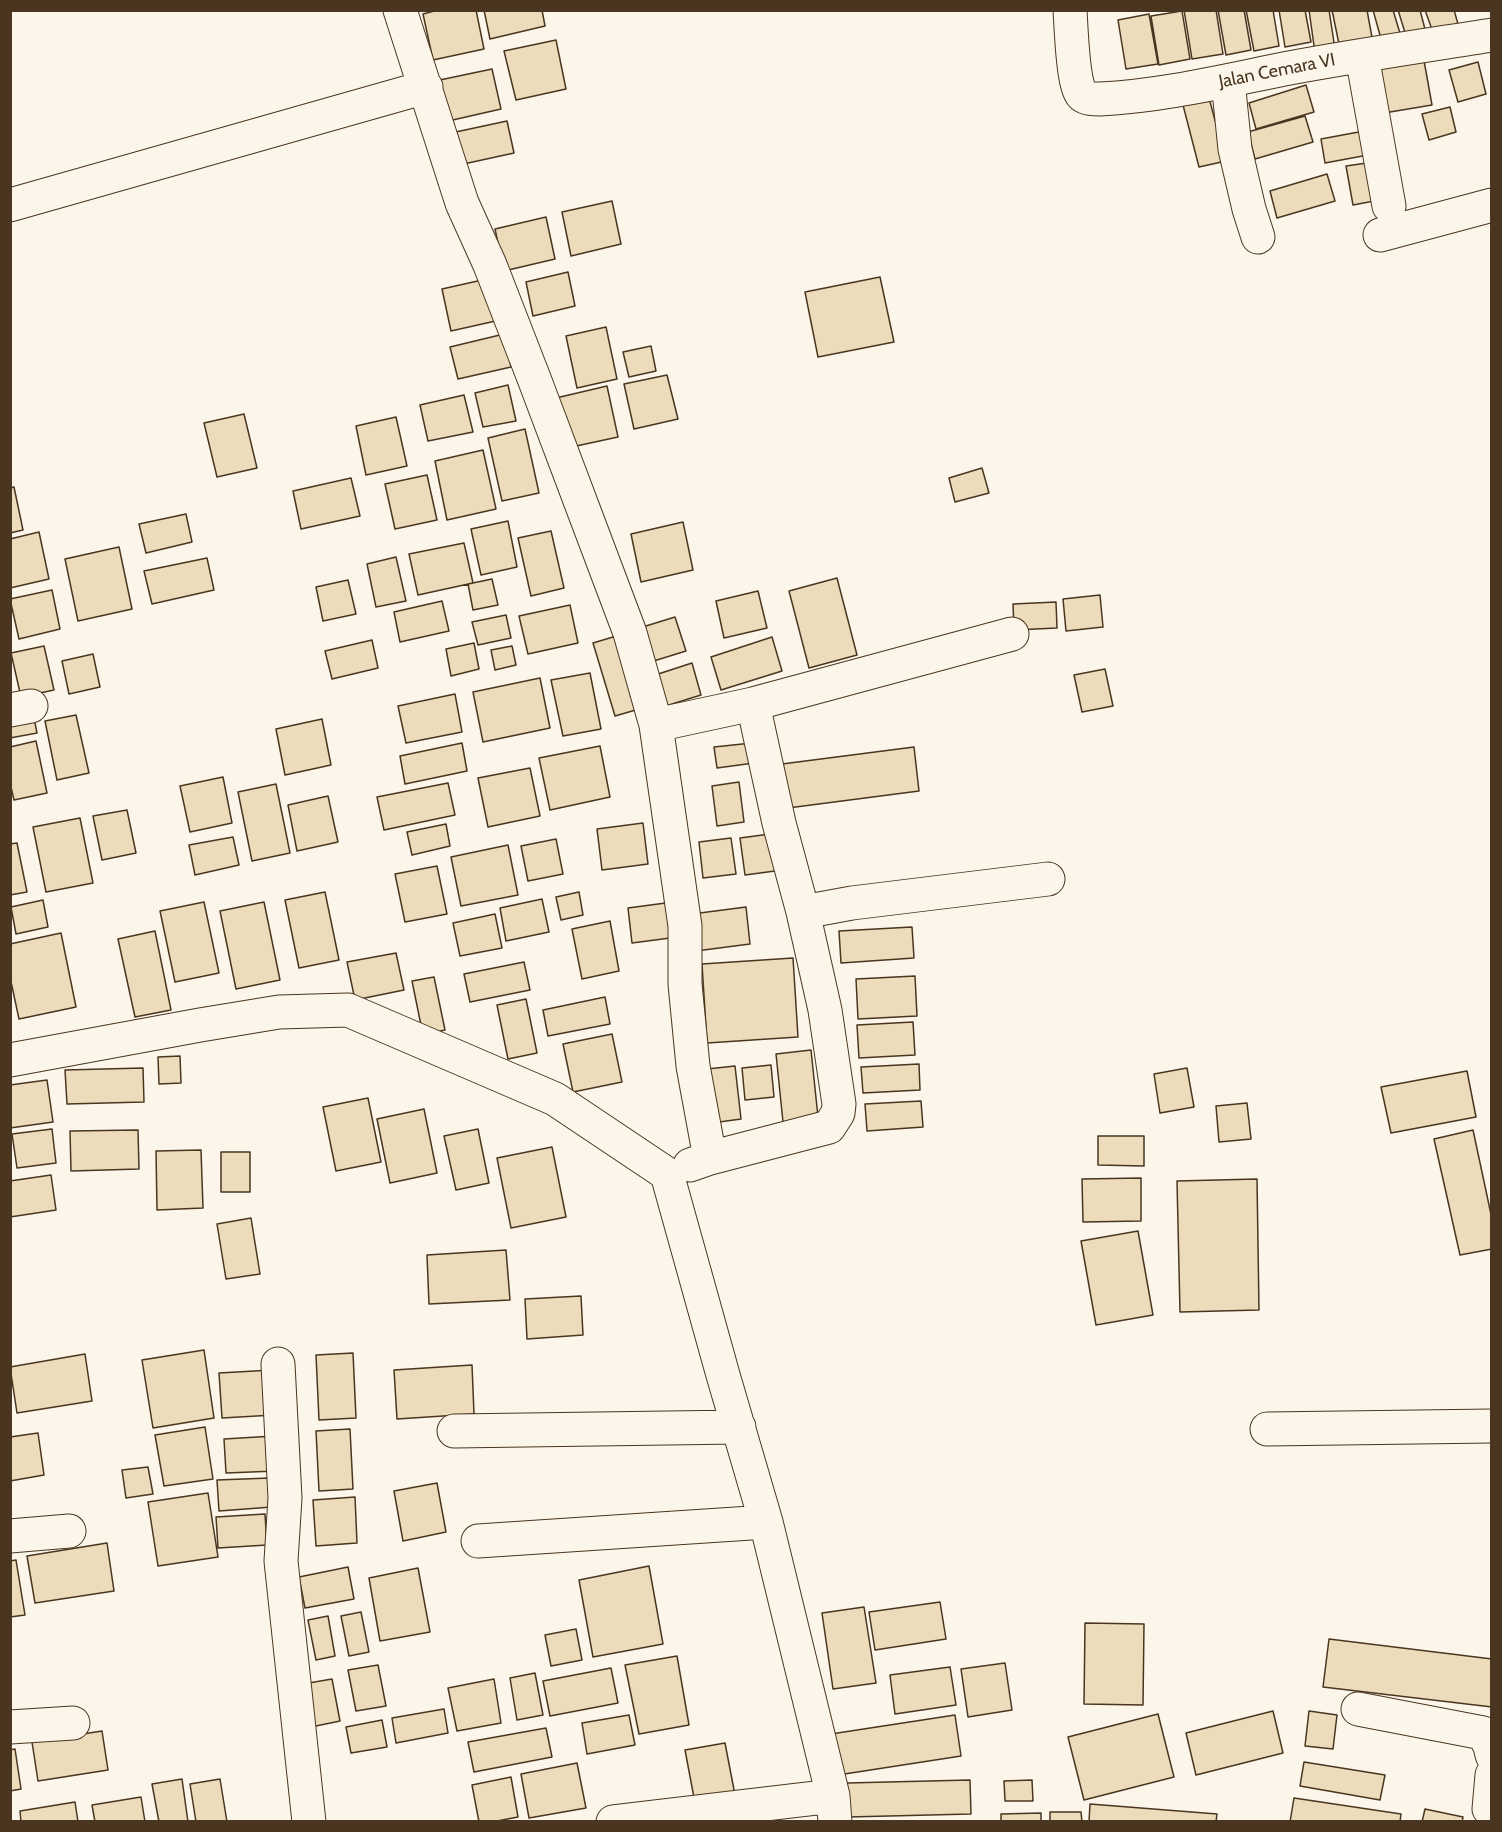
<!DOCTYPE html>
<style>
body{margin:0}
#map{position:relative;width:1502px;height:1832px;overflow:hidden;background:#fbf6e9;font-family:Cabin,sans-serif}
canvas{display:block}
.frame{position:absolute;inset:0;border:12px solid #4a3520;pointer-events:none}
</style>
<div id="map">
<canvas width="1502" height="1832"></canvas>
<div class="frame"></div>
</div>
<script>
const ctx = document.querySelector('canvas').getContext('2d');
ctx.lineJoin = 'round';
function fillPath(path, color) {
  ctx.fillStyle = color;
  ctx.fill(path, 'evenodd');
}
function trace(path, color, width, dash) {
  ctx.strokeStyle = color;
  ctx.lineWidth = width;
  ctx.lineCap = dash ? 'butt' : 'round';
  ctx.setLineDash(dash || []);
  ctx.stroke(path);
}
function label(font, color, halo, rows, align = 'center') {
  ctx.font = font + ' Cabin,sans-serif';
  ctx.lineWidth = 4.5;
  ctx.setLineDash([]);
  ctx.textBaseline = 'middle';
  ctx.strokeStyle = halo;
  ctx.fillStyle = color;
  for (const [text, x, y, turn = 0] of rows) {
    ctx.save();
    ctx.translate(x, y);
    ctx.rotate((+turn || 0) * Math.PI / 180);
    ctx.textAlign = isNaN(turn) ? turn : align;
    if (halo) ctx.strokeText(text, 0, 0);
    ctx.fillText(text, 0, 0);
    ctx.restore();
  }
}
const building = new Path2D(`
 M438,10H476L484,49L433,60L423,14Z
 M484,10H542L545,26L490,39Z
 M1184,10H1216L1223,54L1192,59Z
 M1218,10H1244L1251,50L1226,55Z
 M1246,10H1273L1279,46L1254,51Z
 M1279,10H1305L1311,42L1285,47Z
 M1309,10H1329L1335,49L1315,53Z
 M1332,10H1367L1373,43L1340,49Z
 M1373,10H1393L1402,40L1383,46Z
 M1398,10H1420L1426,33L1407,39Z
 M1425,10H1454L1460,31L1435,38Z
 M1182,11L1190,59L1159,65L1151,16Z
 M1149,14L1158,64L1126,69L1118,20Z
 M556,40L566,89L516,100L504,51Z
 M1423,55L1432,105L1384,113L1375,64Z
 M1478,62L1486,94L1458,102L1449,70Z
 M492,69L501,109L444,122L435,81Z
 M1306,85L1314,112L1256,129L1249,103Z
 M1209,98L1226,161L1199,167L1183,105Z
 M1450,107L1456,132L1429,140L1422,114Z
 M1305,116L1313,142L1255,159L1248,132Z
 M507,121L514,153L459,165L451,133Z
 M1364,131L1368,155L1325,163L1321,139Z
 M1367,163L1374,201L1353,205L1346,166Z
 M1327,174L1335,201L1277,218L1270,191Z
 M612,201L621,244L571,256L562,212Z
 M546,217L555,259L504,271L495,229Z
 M568,272L575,306L533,316L526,282Z
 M880,277L894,342L818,357L805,292Z
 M491,278L500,320L451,331L442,289Z
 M606,327L617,379L577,388L566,336Z
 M504,334L511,367L458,379L450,347Z
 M651,346L656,371L629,377L623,352Z
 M667,375L678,419L634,429L624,384Z
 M508,385L516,421L483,427L475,393Z
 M607,386L618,437L567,448L556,398Z
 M464,395L473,432L428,441L420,405Z
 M244,414L257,468L217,477L204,423Z
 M396,417L407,466L366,475L356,426Z
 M525,429L539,493L502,501L488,438Z
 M483,450L496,509L447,520L435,461Z
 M982,468L989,493L955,502L949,478Z
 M427,475L437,520L395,529L385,484Z
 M351,478L360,516L301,529L293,491Z
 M14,487L23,530L10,533V488Z
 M186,514L192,542L146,553L139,524Z
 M508,521L517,567L481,575L471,529Z
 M683,522L693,570L641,582L631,534Z
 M551,531L564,588L531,596L518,538Z
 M39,532L49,579L10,588V539Z
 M464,543L473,583L418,595L409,554Z
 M119,547L132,609L78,621L65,559Z
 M396,557L406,601L376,607L367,564Z
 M207,558L214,590L152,604L144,571Z
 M837,578L857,655L809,668L789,591Z
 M492,579L498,605L473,610L468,584Z
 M348,580L356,614L323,621L316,587Z
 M52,590L60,629L19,639L10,599Z
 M758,591L767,628L724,638L716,601Z
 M1100,595L1103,627L1066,631L1063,599Z
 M442,601L449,631L400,642L394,612Z
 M1056,602L1057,628L1014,630L1013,604Z
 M570,605L578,643L528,654L519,616Z
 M506,615L511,638L478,645L472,622Z
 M675,617L686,651L644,664L633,630Z
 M623,634L646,707L615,716L593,643Z
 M772,637L782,671L721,690L711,657Z
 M372,640L378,668L332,679L325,651Z
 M474,643L479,669L451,676L446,649Z
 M44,646L54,690L21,697L11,653Z
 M512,646L516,665L495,670L491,650Z
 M93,654L100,687L69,694L62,661Z
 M692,663L701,695L656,709L646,678Z
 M1105,669L1113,706L1082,712L1074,675Z
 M590,673L601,729L563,736L551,680Z
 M540,678L550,728L483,742L473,692Z
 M455,694L462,732L406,743L398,706Z
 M33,713L37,733L10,738V718Z
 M76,715L89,773L57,780L45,721Z
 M322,719L331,765L285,775L276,729Z
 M36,741L47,793L14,800L10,783V747Z
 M462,743L467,771L405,784L400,756Z
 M752,743L754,763L717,768L714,747Z
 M600,746L610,797L550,810L539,758Z
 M914,747L919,791L788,808L782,764Z
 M530,768L540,816L488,827L478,778Z
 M223,777L232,823L190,832L180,786Z
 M739,782L744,822L717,826L712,786Z
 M448,783L455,815L384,830L377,797Z
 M276,784L290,853L252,861L238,792Z
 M328,796L338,842L297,851L288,805Z
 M127,810L136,853L102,860L93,816Z
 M80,818L93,883L46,892L33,827Z
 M643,823L648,864L602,870L597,829Z
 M446,824L450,846L412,855L407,832Z
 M770,834L775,871L745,875L740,838Z
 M233,837L239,865L195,875L189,845Z
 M731,838L736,874L703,878L699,842Z
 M556,839L563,874L528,881L521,846Z
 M17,843L27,892L10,895V844Z
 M508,845L518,895L461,906L451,857Z
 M437,866L447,914L405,922L395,874Z
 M325,892L339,960L299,968L285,900Z
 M579,892L583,915L561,920L556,897Z
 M542,899L549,932L506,941L500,908Z
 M43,900L48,927L16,934L11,907Z
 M204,902L219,973L175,982L160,911Z
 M264,902L280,980L236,989L220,911Z
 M673,902L678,937L632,943L628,908Z
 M746,907L750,944L696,951L692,914Z
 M495,914L502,948L460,956L453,923Z
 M610,921L619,971L582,979L572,929Z
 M912,927L914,958L841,963L839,931Z
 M155,931L171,1010L135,1017L118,939Z
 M61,933L76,1007L19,1019L10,977V944Z
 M396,953L404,990L355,1000L347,962Z
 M793,958L798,1037L707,1043L702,964Z
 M524,962L530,990L470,1002L464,974Z
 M915,976L917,1016L858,1019L856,979Z
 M434,977L445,1030L423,1035L412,981Z
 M605,997L610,1024L548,1036L543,1010Z
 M526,999L537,1053L508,1059L497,1005Z
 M913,1022L915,1055L859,1058L857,1025Z
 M612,1034L622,1082L573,1092L563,1044Z
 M811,1050L818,1117L783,1122L776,1054Z
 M180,1056L181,1083L159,1084L158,1057Z
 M919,1064L920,1090L863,1093L861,1067Z
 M771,1065L774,1097L745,1100L742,1068Z
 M735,1066L741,1119L712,1123L707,1069Z
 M143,1068L144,1102L67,1104L65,1070Z
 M1187,1068L1194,1107L1160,1113L1154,1074Z
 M1467,1071L1476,1117L1391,1133L1381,1087Z
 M47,1080L53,1122L10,1128V1085Z
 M368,1098L381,1162L336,1171L323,1107Z
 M921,1101L923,1127L867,1131L865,1104Z
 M1247,1103L1251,1139L1219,1142L1216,1106Z
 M424,1109L437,1173L390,1183L377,1119Z
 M52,1129L56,1163L17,1168L12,1134Z
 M478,1129L489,1183L456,1190L444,1136Z
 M138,1130L139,1169L71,1171L70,1131Z
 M1473,1130L1492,1219V1249L1460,1255L1434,1139Z
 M1098,1136H1144V1166L1098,1165Z
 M552,1147L566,1217L511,1228L497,1158Z
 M201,1150L203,1208L157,1210L156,1151Z
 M221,1152H250V1192H221Z
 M51,1175L56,1210L10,1217V1181Z
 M1141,1178V1221L1083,1222L1082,1179Z
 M1257,1179L1259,1310L1180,1312L1177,1181Z
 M251,1218L260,1274L226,1279L217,1224Z
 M1138,1231L1153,1315L1096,1325L1081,1241Z
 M506,1250L510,1300L429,1304L427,1255Z
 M581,1296L583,1335L527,1339L525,1299Z
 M204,1350L214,1418L153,1428L142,1360Z
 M353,1353L356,1418L319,1420L316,1355Z
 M85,1354L92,1401L17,1413L10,1367Z
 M472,1365L474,1414L397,1419L394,1370Z
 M272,1370L274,1415L222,1418L219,1373Z
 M205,1427L213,1479L164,1486L155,1435Z
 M350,1429L353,1489L319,1491L316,1431Z
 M38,1433L44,1475L10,1481V1437Z
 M274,1436L276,1471L226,1473L224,1439Z
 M148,1467L153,1494L126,1498L122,1470Z
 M270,1478L272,1507L219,1511L217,1480Z
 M437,1483L446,1532L403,1541L394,1491Z
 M208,1493L218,1557L158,1566L148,1502Z
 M355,1497L357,1543L316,1546L313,1500Z
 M265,1514L267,1545L218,1548L216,1517Z
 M107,1543L114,1591L35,1603L27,1556Z
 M16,1560L25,1615L10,1617V1561Z
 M649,1566L663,1644L593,1657L579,1580Z
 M348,1567L354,1599L305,1608L299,1577Z
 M418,1568L430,1632L380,1641L369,1578Z
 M940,1602L946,1639L875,1650L869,1612Z
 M864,1607L876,1683L833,1689L822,1613Z
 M361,1612L369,1652L349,1656L341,1616Z
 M328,1616L335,1656L316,1660L308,1620Z
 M1085,1623L1144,1624L1143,1705L1084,1704Z
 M576,1629L582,1660L551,1666L545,1635Z
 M1329,1639L1492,1659V1707L1323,1687Z
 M677,1656L689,1725L639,1734L625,1665Z
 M1005,1663L1012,1710L968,1717L961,1669Z
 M378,1665L386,1706L356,1711L348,1670Z
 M950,1667L956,1705L895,1714L890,1675Z
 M611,1668L618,1703L550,1716L543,1681Z
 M535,1673L543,1715L517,1720L510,1678Z
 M332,1679L340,1721L311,1727L303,1684Z
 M494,1679L501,1723L457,1731L448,1688Z
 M444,1709L448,1733L396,1743L392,1718Z
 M1273,1711L1283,1753L1196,1775L1186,1733Z
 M1309,1711L1337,1715L1333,1749L1305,1746Z
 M1158,1714L1174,1777L1084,1800L1068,1737Z
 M629,1715L635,1745L587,1754L582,1723Z
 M955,1715L961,1756L838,1775L831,1734Z
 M382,1720L387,1747L351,1753L346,1727Z
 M546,1728L552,1757L474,1772L468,1742Z
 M102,1731L108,1770L38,1781L32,1742Z
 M725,1743L735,1795L695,1803L685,1750Z
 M15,1749L21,1789L10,1791V1750Z
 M1304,1762L1385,1775L1380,1800L1300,1786Z
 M577,1763L586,1808L529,1818L521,1774Z
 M511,1777L518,1817L492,1822H479L472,1785Z
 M182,1779L188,1822H159L152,1784Z
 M220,1779L227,1822H196L190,1784Z
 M970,1780L971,1814L848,1817L847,1783Z
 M1032,1780L1033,1801H1005L1004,1781Z
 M141,1797L145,1822H95L92,1805Z
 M1294,1798L1401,1814L1400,1822H1290Z
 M75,1802L78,1822H21L20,1811Z
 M1090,1804L1217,1814L1216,1822H1089Z
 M1425,1809L1463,1817L1462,1822H1422Z
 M1050,1812H1081L1082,1822H1050Z
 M1041,1813V1822H1001V1814Z`);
const minor = new Path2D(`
 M400,10L462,203L490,265L535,381L630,633L656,725L685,926V984L693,1066L710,1158
 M1070,10C1071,26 1073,87 1082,95C1087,99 1094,99 1100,99C1162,96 1224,81 1284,69C1353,56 1422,46 1492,35
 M1362,56L1389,206
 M1228,81L1235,149L1249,209L1258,237
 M10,205L426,87
 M1380,235L1492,205
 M753,704L779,823L803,912
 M10,710L31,706
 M656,725L753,704L1012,634
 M10,1060L200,1025L279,1012L348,1010L555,1099L667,1174L723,1375L766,1522L833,1796L835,1822
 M690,1165L710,1158L829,1127L838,1113L839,1104L825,1010L803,912L852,903L1048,879
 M278,1364L285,1498L281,1561L309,1822
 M1267,1429L1492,1426
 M454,1431L739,1427
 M10,1536L69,1531
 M478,1541L766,1522
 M1358,1709L1483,1733L1490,1746L1492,1755
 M10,1727L73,1723
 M1489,1809L1492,1775
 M613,1822L833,1796`);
const streetNames = [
 ["Jalan Cemara VI",1277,71,-11]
];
fillPath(building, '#ecdcbc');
trace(building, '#4a3520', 1.5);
trace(minor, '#4a3520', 35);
trace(minor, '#fbf6e9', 33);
label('18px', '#4a3520', '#fbf6e9', streetNames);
</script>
